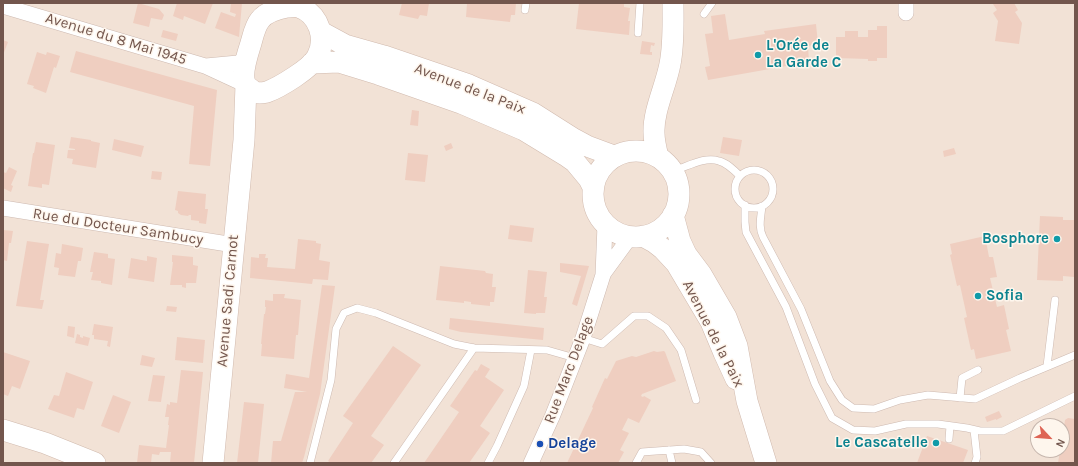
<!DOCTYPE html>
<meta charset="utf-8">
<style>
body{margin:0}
#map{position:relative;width:1078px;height:466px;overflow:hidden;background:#fbf1e7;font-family:Karla,sans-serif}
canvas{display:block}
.frame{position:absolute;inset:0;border:4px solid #73564d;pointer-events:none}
.north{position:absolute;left:1030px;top:418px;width:40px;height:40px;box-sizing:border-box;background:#fef6ed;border:1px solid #c6b6ad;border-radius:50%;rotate:116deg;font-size:11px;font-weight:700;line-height:16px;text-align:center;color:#73564d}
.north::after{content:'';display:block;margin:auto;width:14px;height:18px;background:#de6454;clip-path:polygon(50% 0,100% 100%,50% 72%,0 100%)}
</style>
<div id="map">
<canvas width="1078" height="466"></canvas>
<div class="frame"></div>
<div class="north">N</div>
</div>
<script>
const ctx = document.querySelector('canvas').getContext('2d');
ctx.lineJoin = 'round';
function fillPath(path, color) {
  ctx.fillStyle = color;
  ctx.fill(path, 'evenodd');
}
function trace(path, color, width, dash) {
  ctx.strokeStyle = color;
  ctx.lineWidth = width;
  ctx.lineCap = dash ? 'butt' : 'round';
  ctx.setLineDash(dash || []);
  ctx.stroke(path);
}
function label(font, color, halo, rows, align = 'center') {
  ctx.font = font + ' Karla,sans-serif';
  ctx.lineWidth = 3;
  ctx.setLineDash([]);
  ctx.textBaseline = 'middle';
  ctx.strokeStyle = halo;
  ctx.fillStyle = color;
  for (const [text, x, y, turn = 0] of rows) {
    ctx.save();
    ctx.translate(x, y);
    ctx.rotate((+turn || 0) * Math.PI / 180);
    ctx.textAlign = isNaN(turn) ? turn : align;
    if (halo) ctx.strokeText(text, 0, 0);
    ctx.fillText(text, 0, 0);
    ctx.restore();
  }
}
const residential = new Path2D(`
 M3,3H1075V463H3ZM1038,426H1062V450H1038Z`);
const building = new Path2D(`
 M138,3L159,9L164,15L162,20L151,18L149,27L133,23Z
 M177,3H213L205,24L184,16L183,20L173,16Z
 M231,3H242L239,37L215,28L221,12L235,17L236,14L230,12Z
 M402,3H429L427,16L420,15L418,19L399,15Z
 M467,3H516L515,15H511L510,22L466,17Z
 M579,3H624V7L630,8L628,21H630L629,35L576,29Z
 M994,3H1014L1018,10L1015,12L1022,23L1019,44L995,41L998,21L993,13L997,10L993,4Z
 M725,14L729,40L765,34L764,31L816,24L818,44L808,46L809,62L708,80L705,67L710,66L705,34L713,33L711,16Z
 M877,26H887V58H877V61H868V59L836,58V37H845V31H858V37H868V30H877Z
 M163,30L178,34L176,41L161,37Z
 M3,40L8,42L3,55Z
 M642,41L655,43L654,46L651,45L650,52H652V55L640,54Z
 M76,51L217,90L210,166L189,164L194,106L70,72Z
 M37,52L46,55L47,52L60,56L56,68L54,67L46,93L33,88L34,86L27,84Z
 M412,110L419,111L418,126L410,125Z
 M71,137L91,140V141L100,143L96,168L72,164L73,159L67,158L68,150H75V149L69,148Z
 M723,137L742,140L739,156L720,153Z
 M114,139L144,146L141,157L112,150Z
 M36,142L55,145L49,185L42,184V188L28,186L33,153H34Z
 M451,143L453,148L446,151L444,146Z
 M954,148L956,154L944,157L943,151Z
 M408,153L428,155L425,182L405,180Z
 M9,167L17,171L11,185L13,186L11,192L3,188V172L6,173Z
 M152,171L162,172L161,180L151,179Z
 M178,191L206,194L205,209H208L206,224L199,223V221L191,220V215H189L188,216L181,215L178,213V211L175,210Z
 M1040,216L1063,217V220H1075L1074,277L1063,276V281L1037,280Z
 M510,225L534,228L532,242L508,239Z
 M3,230L13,231L11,243H9L7,261L3,260Z
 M985,236L989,257H993L997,277L990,278L997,307L1004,305L1009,329L1006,330L1011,351L976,359L974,349L971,350L964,318L967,317L960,285L957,286L950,255L952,254L950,244Z
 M298,239L316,241V243L321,244L319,260L330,262L328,280L313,279L312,284L250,278L251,257L259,258V254H266L265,258H268L267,267L295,269Z
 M27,241L49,244L40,300H44L42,309L16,306Z
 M62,244L83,248L81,261H78L75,277L58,275L59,268L54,267L56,253L61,254Z
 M94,252L108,254V258L115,259L112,285L101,283V281L91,280L93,272H90Z
 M172,255L193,257V265L198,266L196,283H186V288L182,287V285H170L173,262H172Z
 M147,256L157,258L154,282L128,278L131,258L147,261Z
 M560,263L589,266L577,306L572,304L581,276L560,272Z
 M440,266L485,271L486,273L493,274L492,287H496L494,302H490V306L471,304V302L464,301V303L436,300Z
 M528,270L547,272L544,297H547L545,313H536V314L524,313Z
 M322,285L335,286L320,394L304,457L302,463H271L273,441H281L295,392H307L284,388L286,374L309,378Z
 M273,294H285L284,298L301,300L298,335H296L294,359L261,356L262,344H261L264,314H265L266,307H265V300L273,301Z
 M167,306L177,307L176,312L166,311Z
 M450,318L544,328L543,340L461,332L449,329Z
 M94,324L113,327L110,347L107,346L108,341L94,339V335H92Z
 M68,326L75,327L74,338L67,336Z
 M77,334L80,335V337L83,338V336L90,338L88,346L75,343Z
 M177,337L205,340L203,363L175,360Z
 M393,346L421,365L371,436L384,445L371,463H331L328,461L353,423L343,416Z
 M654,351L657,352L664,351L665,352L676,381L642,394L641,396L643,397L644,396L651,400L639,423L628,418L622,430L629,433L620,450L624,452L618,463H567L593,408L592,407L605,378L607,379L616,361L632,356L636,357Z
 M3,352L30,361L20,389L12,386L8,396L3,394Z
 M142,355L155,358L152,367L140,365Z
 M481,364L490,369L485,377L504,390L480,426L490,433L469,463H424L459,412L450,406L475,370L477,371Z
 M181,370L203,372L194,463H170L171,452H160L159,455L152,454L151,463H137L139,445L166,448L169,425H168L169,417H165L167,404L170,405V402L177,403Z
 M66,372L93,382L84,410L77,408L74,418L48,409L54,395L59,396Z
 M153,375L165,376L161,402L148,401Z
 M113,395L131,402L119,433L101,426Z
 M244,402L264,404L258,463H237Z
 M999,411L1002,417L996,420V419L987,422L985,417Z
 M1068,418L1075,419V463H1058L1060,450H1062V440L1065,420Z
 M927,436L968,450L963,463H917Z`);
const lane = new Path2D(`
 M525,10L526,3
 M704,14L712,3
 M638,33L640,3
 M735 189a19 19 0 1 1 38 0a19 19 0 1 1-38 0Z
 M673,171C687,167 704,156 719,161C727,163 734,170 740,176
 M745,205V222L746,232L786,307L815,384L832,418L853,430L875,431L906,424H938L967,428L980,431H1003L1075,396
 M762,206C761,217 758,227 763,237L801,309L830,381L842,400L853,408L874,409L900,400L928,395L975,399L1020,378L1075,355
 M583,338L602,344L634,316H648L666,328L681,350L696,400
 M1047,366L1055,300
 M960,398L962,378L978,370
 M974,430L977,457L975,463
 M949,439L950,426
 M669,450L672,463
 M310,463L331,380L336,329L344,313L357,308L376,313L454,344L474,348L547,350L575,358
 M394,463L474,348
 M488,463L497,446L524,386L531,350
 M636,463L642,452L684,449L701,452L711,463`);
const street = new Path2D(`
 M3,6L205,66L246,85
 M906,13V3
 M206,66L238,63L246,59
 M3,208L234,245
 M603,274L630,237
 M531,463L552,417L564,387L583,338L603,275L605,225`);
const secondary = new Path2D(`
 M287,7C291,7 295,6 299,7C319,14 327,39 317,57C310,69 280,87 267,92C262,93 258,94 253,91C251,89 247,87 246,85C240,75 248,53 251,43C253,36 255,26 260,20C266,12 277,9 287,7Z
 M321,32L345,45L384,56L469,85L533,113L574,139L587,146L614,156
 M312,63L339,62L378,74L461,103L524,130L565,155L575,162L589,179L593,187
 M593 194a43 43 0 1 1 86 0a43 43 0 1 1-86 0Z
 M658,157C656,149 654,141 654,133C653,111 666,86 670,64C674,44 673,23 673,3
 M673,215L680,241L686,254L701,274L726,317L737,346L747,401L766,463
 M643,236L654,242L663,249L676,263L711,322L724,353L736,379
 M3,430L45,443L95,463
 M213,463L244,140L246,85`);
const markers = [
 [758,55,4,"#0f9aa8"],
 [1057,239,4,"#0f9aa8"],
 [978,296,4,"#0f9aa8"],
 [936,443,4,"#0f9aa8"],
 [540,444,4,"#1a4fb4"]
];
const streetNames = [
 ["Avenue du 8 Mai 1945",116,39,17],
 ["Avenue de la Paix",470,89,21],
 ["Rue du Docteur Sambucy",118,227,9],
 ["Avenue Sadi Carnot",228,301,-85],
 ["Avenue de la Paix",713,334,63],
 ["Rue Marc Delage",569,370,-69]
];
const cultureNames = [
 ["L'Orée de",766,46],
 ["La Garde C",766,63],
 ["Bosphore",1049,239,"right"],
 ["Sofia",986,296],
 ["Le Cascatelle",928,443,"right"]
];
const transitNames = [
 ["Delage",548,444]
];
fillPath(residential, '#f2e2d6');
fillPath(building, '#efcec0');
trace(lane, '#cebab1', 8);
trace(street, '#cebab1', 16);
trace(secondary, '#d1baae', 22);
trace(lane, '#fff', 7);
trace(street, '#fff', 15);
trace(secondary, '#fff', 21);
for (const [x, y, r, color] of markers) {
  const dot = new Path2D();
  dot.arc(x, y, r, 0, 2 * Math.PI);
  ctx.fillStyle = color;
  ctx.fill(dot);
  trace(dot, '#fef6ed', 1.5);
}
label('15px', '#73564d', '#fef6ed', streetNames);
label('bold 15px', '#0d838f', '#fef6ed', cultureNames, 'left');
label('bold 15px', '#164399', '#fef6ed', transitNames, 'left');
</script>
